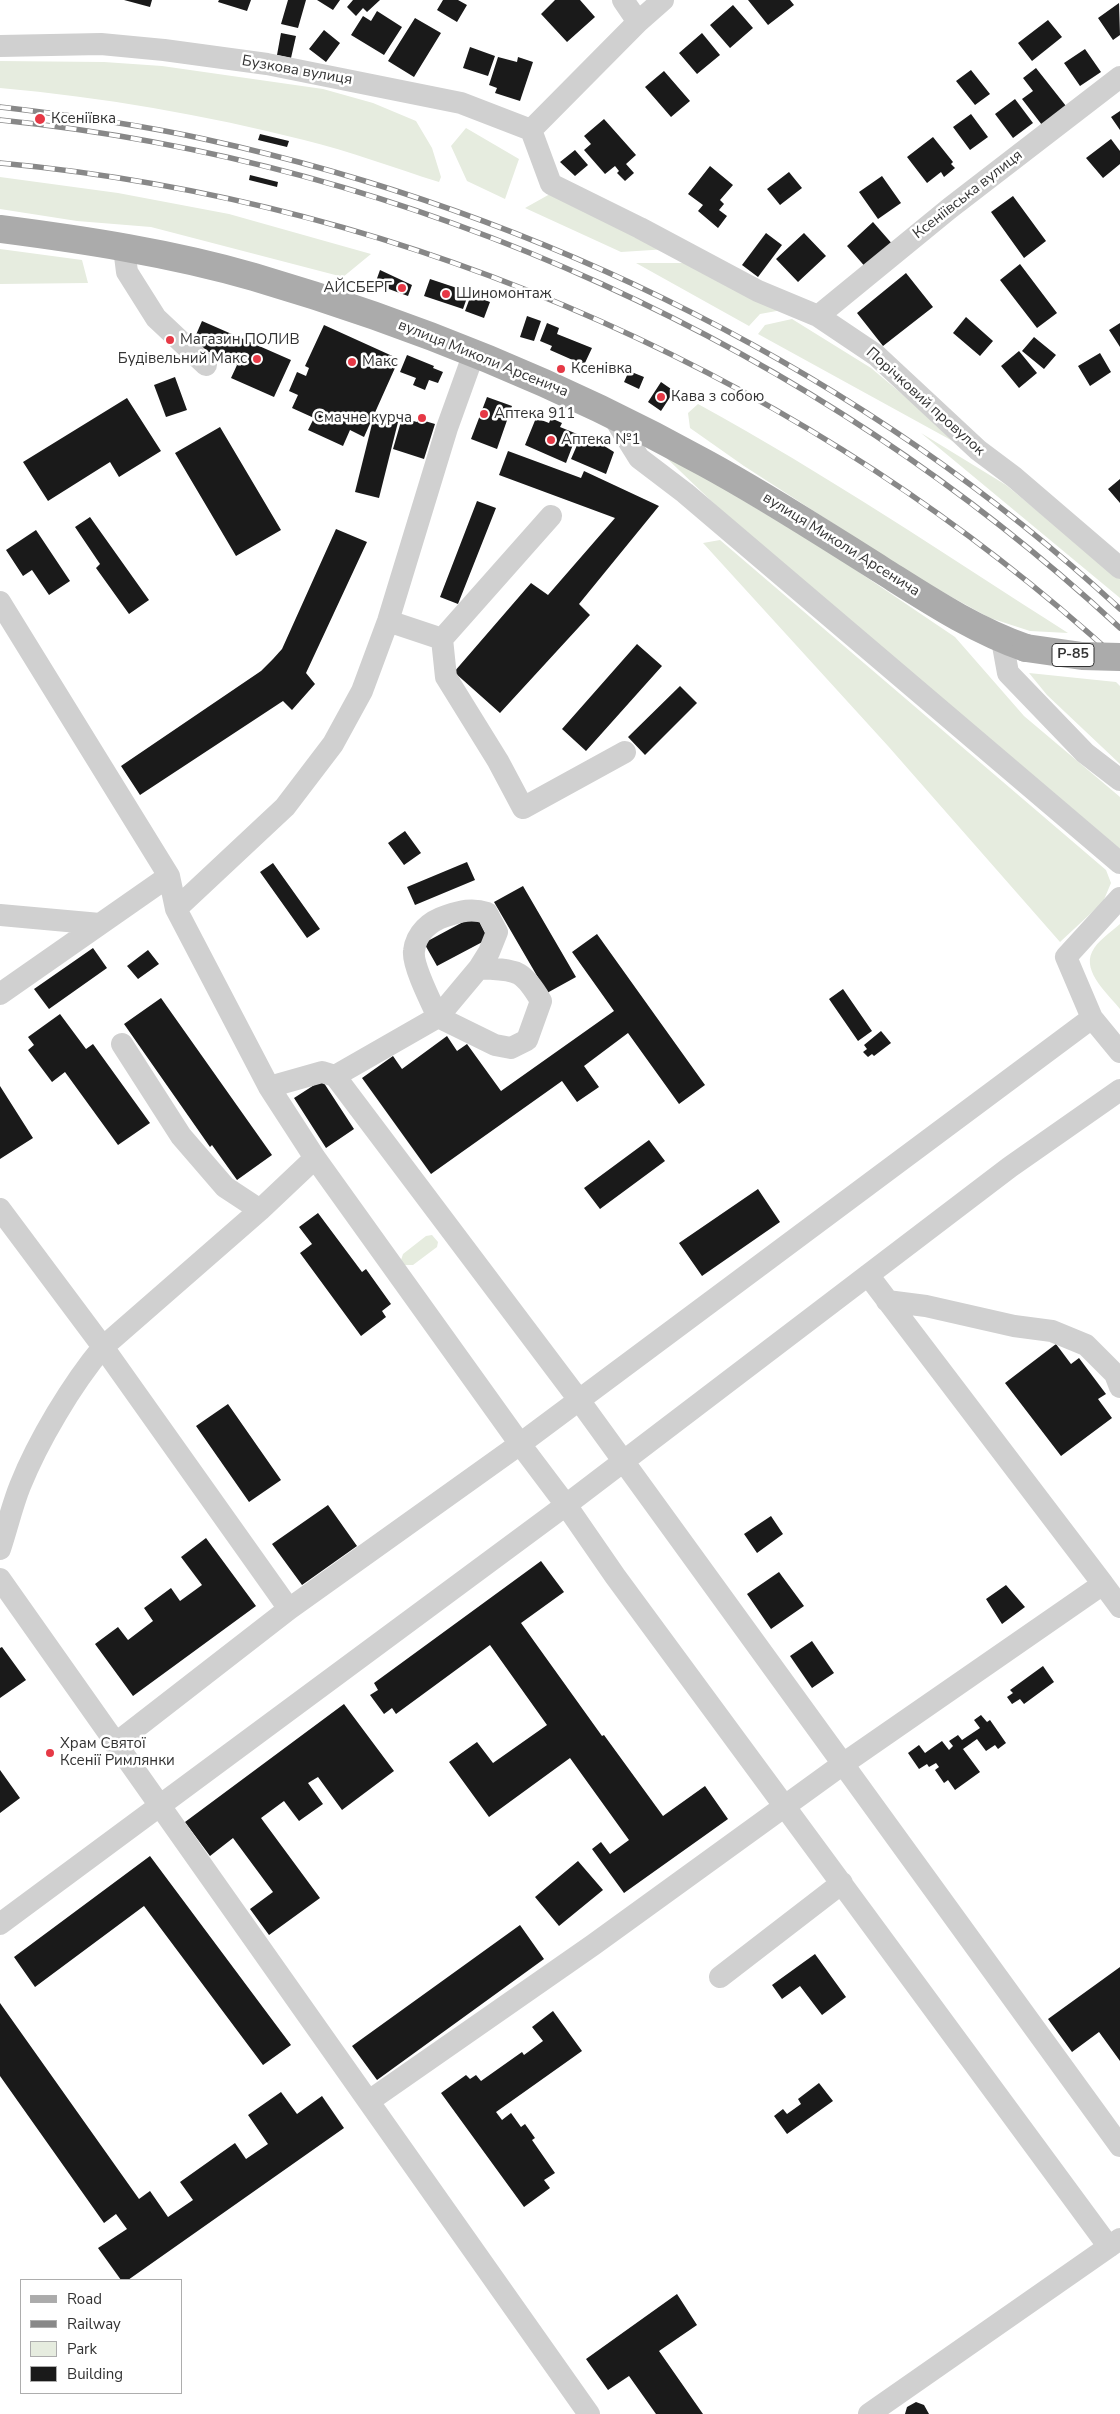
<!DOCTYPE html>
<meta charset="utf-8">
<style>
body{margin:0}
#map{position:relative;width:1120px;height:2414px;overflow:hidden;background:#fff;font-family:"Nunito Sans",sans-serif}
canvas{display:block}
.legend{position:absolute;left:20px;top:2279px;width:162px;height:115px;box-sizing:border-box;background:#fff;border:1px solid #adadad;margin:0;padding:6px 9px;list-style:none;font-size:15px;color:#333}
.legend li{display:flex;align-items:center;gap:10px;height:25px}
.legend b{width:25px;border:1px solid #adadad}
</style>
<div id="map">
<canvas width="1120" height="2414"></canvas>
<ul class="legend">
<li><b style="height:6px;background:#ababab"></b>Road</li>
<li><b style="height:6px;background:#888"></b>Railway</li>
<li><b style="height:14px;background:#e6ecdf"></b>Park</li>
<li><b style="height:14px;background:#1a1a1a"></b>Building</li>
</ul>
</div>
<script>
const ctx = document.querySelector('canvas').getContext('2d');
ctx.lineJoin = 'round';
function fillPath(path, color) {
  ctx.fillStyle = color;
  ctx.fill(path, 'evenodd');
}
function trace(path, color, width, dash) {
  ctx.strokeStyle = color;
  ctx.lineWidth = width;
  ctx.lineCap = dash ? 'butt' : 'round';
  ctx.setLineDash(dash || []);
  ctx.stroke(path);
}
function label(font, color, halo, rows, align = 'center') {
  ctx.font = font + ' "Nunito Sans",sans-serif';
  ctx.lineWidth = 5;
  ctx.setLineDash([]);
  ctx.textBaseline = 'middle';
  ctx.strokeStyle = halo;
  ctx.fillStyle = color;
  for (const [text, x, y, turn = 0] of rows) {
    ctx.save();
    ctx.translate(x, y);
    ctx.rotate((+turn || 0) * Math.PI / 180);
    ctx.textAlign = isNaN(turn) ? turn : align;
    if (halo) ctx.strokeText(text, 0, 0);
    ctx.fillText(text, 0, 0);
    ctx.restore();
  }
}
const green = new Path2D(`
 M0,61L104,62L162,66L323,89L373,103L416,121L432,148L441,177L439,182C394,168 350,151 304,140C205,115 102,97 0,88Z
 M466,128L519,159L505,199L467,181L451,146Z
 M0,177L118,193L229,214L371,254L343,277L151,227L77,221L0,209Z
 M550,194L668,249L621,252L525,208Z
 M0,249L82,260L88,283L0,284Z
 M636,263H684L782,310L760,314L749,326Z
 M792,319L871,368L969,450L758,334L765,325Z
 M698,404C826,474 946,555 1068,633L1030,631L990,618L937,589L882,555L744,466L690,428L688,413Z
 M921,433L1006,485L1120,579V598Z
 M656,448L832,554L955,637L1024,716L1120,797V849L727,516Z
 M720,540L1106,870L1111,883L1103,902L1060,942L888,746L703,543Z
 M1029,673L1116,682L1120,686V764L1047,695Z
 M1120,924V1009C1109,995 1082,972 1092,952C1097,941 1111,932 1120,924Z
 M432,1235L438,1242L437,1247L413,1265H404L401,1260L403,1254L426,1236Z`);
const building = new Path2D(`
 M124,0H152L150,7Z
 M219,0H251L247,11L218,2Z
 M288,0H306L298,28L281,24Z
 M317,0H340L333,10Z
 M353,0H380L367,12L363,8L356,16L347,7Z
 M443,0H458L467,5L457,22L437,10Z
 M555,0H580L595,17L567,42L541,14Z
 M748,0H790L794,5L768,25Z
 M1119,3L1120,35L1113,40L1098,18Z
 M733,5L753,28L730,48L710,25Z
 M377,11L402,27L384,55L351,35L363,16L371,21Z
 M415,18L441,33L414,77L388,61Z
 M1048,20L1062,37L1032,61L1018,43Z
 M324,30L340,43L326,62L309,49Z
 M281,33L296,36L291,58L277,55Z
 M702,33L720,55L697,74L679,53Z
 M470,47L495,56L488,76L463,68Z
 M1085,49L1101,72L1080,86L1064,63Z
 M498,57L517,62L518,57L533,62L520,101L495,93L497,88L489,85Z
 M1036,68L1066,106L1042,125L1022,99L1033,91L1023,78Z
 M971,70L990,94L975,105L956,81Z
 M664,71L690,101L671,117L645,87Z
 M1015,99L1033,123L1013,138L995,114Z
 M1120,111V130L1111,117Z
 M971,114L988,137L970,150L953,127Z
 M604,119L636,155L626,164L634,173L625,181L617,173L619,171L615,166L605,174L584,150L591,144L584,136Z
 M260,134L289,141L287,147L258,140Z
 M933,137L953,162L951,164L955,168L944,177L941,172L927,183L907,157Z
 M1111,139L1120,151V164L1103,178L1086,158Z
 M575,150L588,165L575,176L560,162Z
 M710,166L733,185L720,200L724,204L719,210L727,216L718,228L698,211L703,205L688,194Z
 M789,172L802,188L780,205L767,189Z
 M250,175L278,182L277,187L249,180Z
 M882,176L901,203L878,219L859,192Z
 M1013,196L1046,241L1024,258L991,212Z
 M873,222L894,246L868,270L847,246Z
 M766,233L782,245L758,277L742,265Z
 M804,233L826,256L798,282L776,259Z
 M1020,264L1057,313L1037,328L1000,280Z
 M380,270L412,285L408,296L375,284Z
 M906,273L933,307L883,346L857,313Z
 M430,279L469,292L463,309L424,296Z
 M471,295L490,302L484,318L465,311Z
 M527,316L541,321L534,341L520,337Z
 M966,317L993,341L980,356L953,333Z
 M202,321L291,360L274,397L231,378L237,365L192,344Z
 M547,323L559,328L557,334L592,348L584,365L550,350L552,346L540,341Z
 M1120,323V347L1109,330Z
 M324,325L399,359L364,437L350,430L343,446L308,430L314,418L292,408L298,395L289,391L297,372L306,376L309,368L305,366Z
 M1034,337L1056,355L1044,369L1022,351Z
 M1019,351L1037,373L1019,388L1001,366Z
 M1100,353L1111,372L1090,386L1078,366Z
 M407,355L434,366L433,368L443,372L438,383L429,380L425,390L413,385L416,378L400,372Z
 M629,371L644,377L639,389L624,382Z
 M175,377L187,410L166,417L154,385Z
 M661,382L674,391L661,411L648,402Z
 M487,397L512,406L497,449L471,439Z
 M127,398L161,451L119,477L110,462L48,501L23,462Z
 M374,416L398,422L379,498L355,492Z
 M402,418L417,422L418,419L435,424L424,459L393,449Z
 M536,418L549,423L551,418L562,423L560,427L577,434L566,463L525,445Z
 M220,427L281,530L236,556L175,453Z
 M585,434L614,452L606,474L571,459L581,436Z
 M508,451L581,478L584,471L659,506L579,604L590,615L500,713L454,672L531,583L548,595L615,518L499,475Z
 M1120,479V503L1108,489Z
 M477,501L496,508L458,604L440,597Z
 M90,517L149,600L129,614L96,568L100,564L75,527Z
 M336,529L367,542L306,673L315,684L292,710L283,701L140,795L121,766L261,671L273,659L282,649Z
 M36,530L70,581L49,595L32,570L23,576L6,550Z
 M637,644L662,666L586,751L562,729Z
 M680,686L697,703L645,755L628,737Z
 M405,831L421,853L404,865L388,843Z
 M467,862L475,880L415,905L407,887Z
 M273,863L320,929L307,938L260,872Z
 M523,886L576,977L547,993L494,902Z
 M476,915L488,939L437,966L424,943Z
 M597,934L705,1085L679,1104L628,1033L584,1066L599,1087L577,1102L562,1081L431,1174L362,1078L393,1056L402,1069L447,1036L457,1051L467,1044L501,1091L614,1011L572,952Z
 M93,948L107,968L49,1009L34,989Z
 M148,950L159,964L138,979L127,966Z
 M843,989L872,1031L858,1041L829,999Z
 M161,998L272,1155L237,1180L212,1145L210,1147L124,1024Z
 M60,1014L86,1049L93,1044L150,1123L118,1145L65,1072L52,1082L28,1050L34,1045L28,1037Z
 M881,1031L891,1043L874,1056L872,1054L868,1057L863,1052L867,1049L864,1045Z
 M322,1080L354,1129L326,1148L294,1098Z
 M0,1086L33,1138L0,1159Z
 M649,1140L665,1161L600,1209L584,1188Z
 M758,1189L780,1222L702,1276L679,1243Z
 M318,1213L362,1272L366,1269L391,1304L382,1311L386,1317L361,1336L300,1253L312,1244L299,1227Z
 M1056,1344L1071,1364L1079,1358L1106,1394L1098,1399L1112,1418L1061,1456L1005,1383Z
 M228,1404L281,1480L249,1502L196,1426Z
 M328,1505L357,1546L302,1585L272,1544Z
 M771,1516L783,1534L757,1553L744,1534Z
 M206,1538L256,1606L133,1696L95,1644L118,1627L128,1640L153,1621L144,1608L171,1588L180,1601L202,1585L181,1557Z
 M541,1561L564,1592L521,1623L602,1736L604,1735L663,1816L705,1786L728,1819L624,1893L592,1849L601,1842L610,1854L629,1840L570,1758L489,1817L449,1762L477,1742L493,1763L547,1725L490,1645L396,1714L392,1708L384,1714L370,1695L378,1690L374,1683Z
 M779,1572L804,1606L771,1629L747,1594Z
 M1006,1585L1025,1607L1002,1624L986,1599Z
 M812,1641L834,1673L812,1688L790,1656Z
 M2,1647L26,1680L0,1698V1648Z
 M1043,1666L1054,1682L1024,1704L1020,1699L1012,1704L1007,1697L1013,1693L1010,1690Z
 M344,1704L394,1771L342,1810L318,1777L308,1783L323,1804L299,1821L284,1801L261,1818L320,1898L269,1935L250,1909L273,1892L233,1838L210,1856L185,1822Z
 M981,1715L987,1722L990,1720L1006,1743L998,1749L995,1745L986,1751L977,1739L963,1749L980,1772L955,1790L948,1780L944,1783L935,1770L939,1767L936,1763L929,1767L927,1764L919,1769L908,1753L919,1745L925,1753L942,1741L949,1750L953,1746L949,1741L958,1735L962,1740L980,1728L974,1720Z
 M0,1770L20,1798L0,1813Z
 M150,1856L291,2045L263,2065L144,1906L35,1987L14,1957Z
 M578,1861L603,1890L559,1926L535,1897Z
 M520,1925L544,1959L377,2080L352,2046Z
 M815,1954L846,1997L822,2015L800,1986L782,1999L772,1985Z
 M1120,1967V2061L1099,2032L1072,2052L1048,2019Z
 M0,2003L139,2199L150,2191L168,2217L193,2200L180,2182L235,2143L246,2159L268,2144L248,2115L281,2092L297,2114L322,2096L344,2128L128,2280H121L98,2248L127,2229L116,2214L104,2223L0,2076Z
 M553,2011L582,2051L496,2112L502,2120L511,2113L521,2127L525,2124L535,2138L532,2140L555,2173L544,2180L550,2188L524,2207L441,2093L466,2075L470,2079L476,2075L481,2081L522,2052L524,2055L543,2041L532,2027Z
 M819,2083L833,2101L787,2134L774,2116L783,2109L787,2114L801,2104L798,2099Z
 M677,2294L697,2325L659,2351L703,2414H656L629,2376L608,2390L586,2359Z
 M916,2402L924,2405L929,2414H905L907,2407Z`);
const minor = new Path2D(`
 M623,0L638,22
 M0,46L101,44L164,50L267,64L461,103L531,130
 M531,130L551,184L640,228L758,291L818,316L876,355L978,450L1014,477L1120,568
 M531,130L638,22L663,0
 M124,248L127,272L156,318L206,365
 M818,316L950,208L1120,77
 M611,413L639,458L685,493L1120,863
 M0,602L169,876L176,909L269,1087L315,1158L520,1444L566,1505L615,1576L1109,2247
 M388,621L442,639L551,516
 M442,639L446,677L498,761L523,808L625,752
 M1002,640L1008,673L1085,753L1120,780
 M1120,898L1066,957L1092,1018L1120,1052
 M176,909L285,807L333,744L362,691L388,621L447,428L474,353
 M0,915L100,924
 M0,994L169,876
 M122,1044L181,1136L225,1187L260,1210
 M335,1076L438,1017L495,1045L511,1048L527,1040L541,1001C521,967 516,971 479,968L438,1017C432,1004 412,965 414,951C416,933 430,921 446,916C461,911 472,908 487,913L497,932L489,952L479,968
 M269,1087L322,1072L335,1076L579,1400L1120,2146
 M0,1209L103,1347L289,1609
 M868,1275L1103,1584
 M887,1301L926,1306L1014,1326L1052,1331L1086,1345L1115,1374L1120,1387
 M0,1549C7,1528 12,1506 20,1486C38,1441 72,1384 103,1347L260,1210L315,1158
 M0,1579L589,2414
 M115,1744L289,1609L520,1444L1092,1018
 M0,1924L566,1505L1010,1167L1120,1090
 M720,1977L842,1883
 M369,2101L593,1945L843,1764L1103,1584L1120,1607
 M869,2414L1120,2239`);
const major = new Path2D(`
 M0,229C85,240 171,253 254,277C411,323 562,384 705,463C766,496 824,534 883,571C929,600 974,630 1026,648`);
const rail = new Path2D(`
 M0,107C69,115 137,124 204,139C542,213 865,373 1120,609
 M0,120C414,162 815,345 1120,628
 M0,163C415,202 813,380 1120,661`);
const majorBridge = new Path2D(`
 M1026,648L1082,656L1120,657`);
const markers = [
 [40,119,6,"#e63946"],
 [402,288,5,"#e63946"],
 [446,294,5,"#e63946"],
 [170,340,5,"#e63946"],
 [257,359,5,"#e63946"],
 [352,362,5,"#e63946"],
 [561,369,5,"#e63946"],
 [661,397,5,"#e63946"],
 [484,414,5,"#e63946"],
 [422,418,5,"#e63946"],
 [551,440,5,"#e63946"],
 [50,1753,5,"#e63946"]
];
const shields = [
 [1073,655,42]
];
const shieldNames = [
 ["Р-85",1073,655]
];
const streetNames = [
 ["Бузкова вулиця",297,71,10],
 ["Ксеніївська вулиця",968,195,-38],
 ["вулиця Миколи Арсенича",483,359,22],
 ["Порічковий провулок",925,402,42],
 ["вулиця Миколи Арсенича",841,545,32]
];
const poiNames = [
 ["Ксеніївка",51,119],
 ["АЙСБЕРГ",392,288,"right"],
 ["Шиномонтаж",456,294],
 ["Магазин ПОЛИВ",180,340],
 ["Будівельний Макс",247,359,"right"],
 ["Макс",362,362],
 ["Ксенівка",571,369],
 ["Кава з собою",671,397],
 ["Аптека 911",494,414],
 ["Смачне курча",412,418,"right"],
 ["Аптека №1",561,440],
 ["Храм Святої",60,1744],
 ["Ксенії Римлянки",60,1761]
];
fillPath(green, '#e6ecdf');
fillPath(building, '#1a1a1a');
trace(minor, '#d0d0d0', 22);
trace(major, '#ababab', 28);
trace(rail, '#888', 5.5);
trace(rail, '#fff', 4, [11]);
trace(majorBridge, '#ababab', 28);
for (const [x, y, r, color] of markers) {
  const dot = new Path2D();
  dot.arc(x, y, r, 0, 2 * Math.PI);
  ctx.fillStyle = color;
  ctx.fill(dot);
  trace(dot, '#fff', 2);
}
for (const [x, y, w] of shields) {
  const box = new Path2D();
  box.roundRect(x - w / 2, y - 11.5, w, 23, 4);
  ctx.fillStyle = '#fff';
  ctx.fill(box);
  trace(box, '#333', 1);
}
label('bold 14px', '#333', null, shieldNames);
label('15px', '#333', '#fff', streetNames);
label('15px', '#333', '#fff', poiNames, 'left');
</script>
